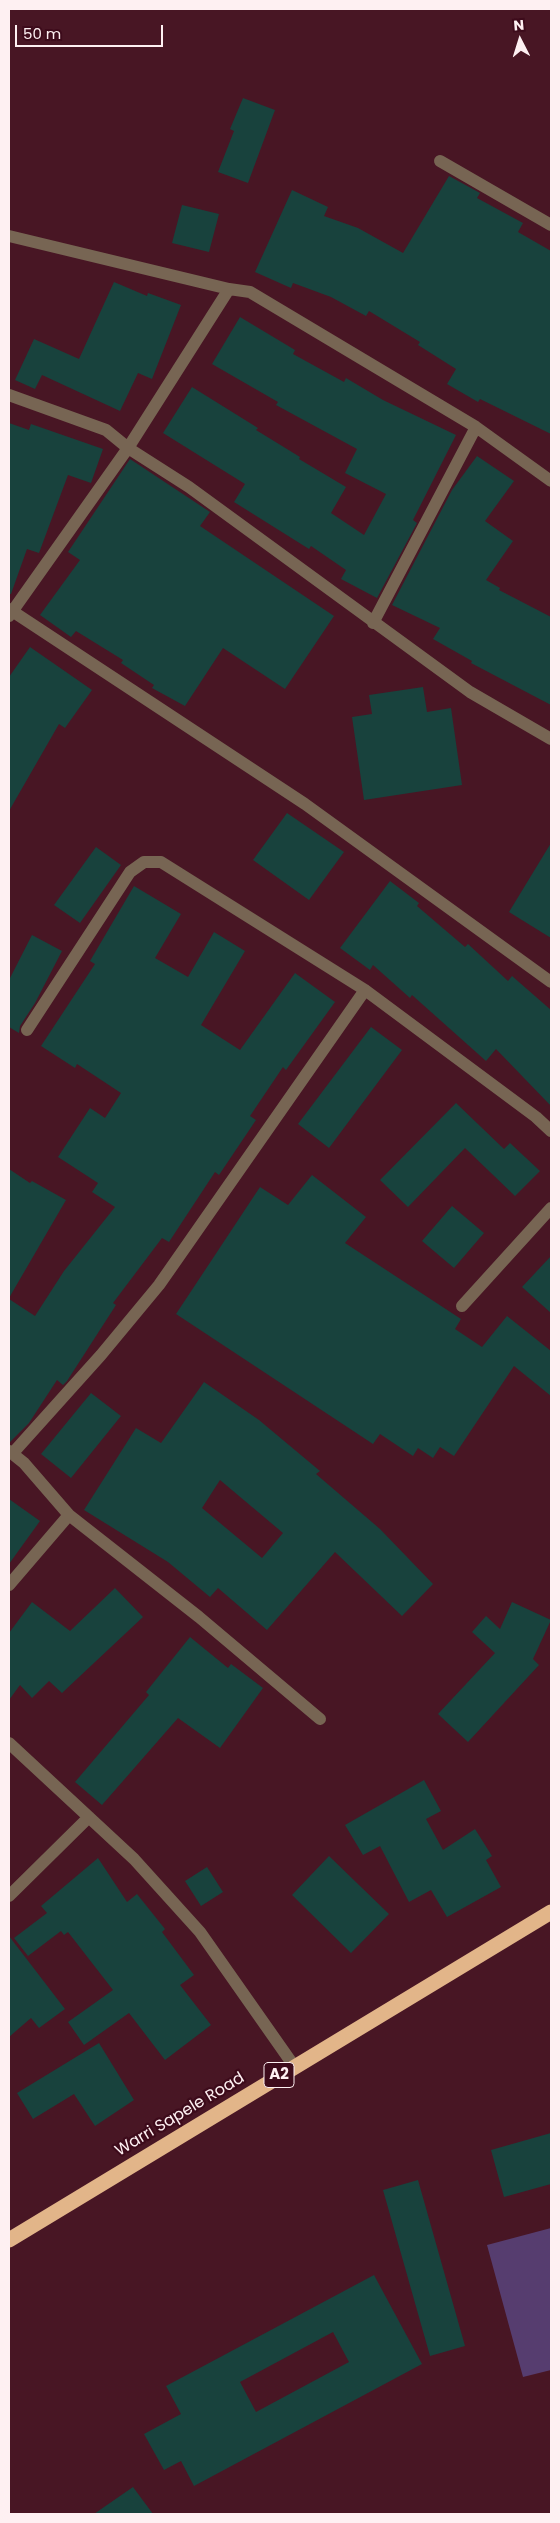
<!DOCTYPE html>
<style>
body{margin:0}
#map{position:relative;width:560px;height:2523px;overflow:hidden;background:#481624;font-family:Poppins,sans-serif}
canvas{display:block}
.frame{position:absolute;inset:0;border:10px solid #fef0f2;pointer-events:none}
.north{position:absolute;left:495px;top:15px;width:50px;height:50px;-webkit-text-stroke:4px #3d0b1b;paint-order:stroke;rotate:355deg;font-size:14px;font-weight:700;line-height:20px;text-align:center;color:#fef0f2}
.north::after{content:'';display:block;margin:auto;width:18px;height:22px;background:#fef0f2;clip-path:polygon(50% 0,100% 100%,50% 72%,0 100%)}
.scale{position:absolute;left:15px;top:25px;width:148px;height:22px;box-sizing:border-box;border:2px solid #fef0f2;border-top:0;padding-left:6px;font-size:15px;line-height:18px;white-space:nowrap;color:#fef0f2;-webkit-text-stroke:4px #3d0b1b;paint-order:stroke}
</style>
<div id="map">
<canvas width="560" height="2523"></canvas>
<div class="frame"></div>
<div class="north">N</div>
<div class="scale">50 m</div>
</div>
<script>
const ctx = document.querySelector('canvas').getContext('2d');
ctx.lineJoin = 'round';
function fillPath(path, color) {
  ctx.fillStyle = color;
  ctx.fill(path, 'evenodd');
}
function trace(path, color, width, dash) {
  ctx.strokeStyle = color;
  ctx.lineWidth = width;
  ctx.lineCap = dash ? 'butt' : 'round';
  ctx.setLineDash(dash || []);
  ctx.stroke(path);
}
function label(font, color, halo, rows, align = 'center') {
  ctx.font = font + ' Poppins,sans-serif';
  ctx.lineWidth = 4.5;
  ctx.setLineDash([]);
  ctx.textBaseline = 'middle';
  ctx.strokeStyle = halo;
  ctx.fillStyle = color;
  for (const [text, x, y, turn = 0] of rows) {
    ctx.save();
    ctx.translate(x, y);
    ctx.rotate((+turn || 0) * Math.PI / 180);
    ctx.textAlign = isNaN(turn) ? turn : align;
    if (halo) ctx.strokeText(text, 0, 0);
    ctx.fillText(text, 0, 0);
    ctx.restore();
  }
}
const green = new Path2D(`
 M551,2228V2370L523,2377L487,2245Z`);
const building = new Path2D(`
 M243,98L275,110L248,183L218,172L234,131L230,129Z
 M449,176L480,193L477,198L523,223L518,232L551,251V434L480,399L478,402L447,384L456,369L418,345L420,342L369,311L366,316L331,297L293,283L291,288L255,272L292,190L328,207L324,216L358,228L403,253Z
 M182,205L219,214L209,252L172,243Z
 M114,282L147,296L148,293L181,305L152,379L138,373L120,411L42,375L35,389L15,380L34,339L79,359Z
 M240,317L295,350L293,354L344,382L346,378L383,400L456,435L413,520L417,523L377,598L341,579L346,570L311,546L309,549L234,502L245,484L163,433L192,387L258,428L256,430L300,457L299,459L346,487L331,513L364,535L386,494L345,473L357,449L276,405L278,402L212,364Z
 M9,423L29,430L31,424L103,449L91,483L68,475L39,553L27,549L11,594H9Z
 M477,456L514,481L485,521L513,541L486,580L500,588L499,590L551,617V705L471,663L472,661L433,639L440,628L392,605L452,490Z
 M130,459L210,512L200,526L334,616L285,689L223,648L185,706L152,688L154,685L121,663L123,660L76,631L71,637L40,615L80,560L68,552Z
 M30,647L92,690L65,728L59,724L9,811V677Z
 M423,687L427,712L451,708L462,785L364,800L352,717L372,714L369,695Z
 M287,813L344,852L309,900L253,860Z
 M551,843V938L509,912Z
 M96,847L121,865L80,923L54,905Z
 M390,881L419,903L417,906L465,947L468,944L508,981L512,976L551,1010V1106L496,1049L486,1061L412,995L410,998L373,965L370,970L340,948Z
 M134,886L181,914L155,958L188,977L214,932L245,951L201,1025L240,1050L295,973L335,1002L286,1070L283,1067L250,1116L256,1120L219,1175L215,1172L169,1242L162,1238L113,1303L116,1305L67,1381L63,1385L57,1380L29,1423L9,1443V1299L35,1316L64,1271L115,1207L92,1192L98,1183L58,1157L90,1108L105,1118L121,1093L77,1064L75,1068L41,1046L95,964L90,961Z
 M32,935L62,951L35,1003L20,1026L19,1033L9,1027V980Z
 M371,1027L402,1050L329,1148L298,1124Z
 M456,1103L504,1149L510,1143L540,1171L515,1196L465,1148L408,1207L380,1180Z
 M9,1169L30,1183L32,1181L66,1200L9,1298Z
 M312,1175L366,1217L345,1243L461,1319L455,1329L482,1347L507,1316L551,1351V1396L514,1366L454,1456L440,1447L433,1458L418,1448L413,1456L380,1434L373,1444L176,1314L260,1187L288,1205Z
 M452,1206L484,1233L454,1268L422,1241Z
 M551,1256V1313L522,1287Z
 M204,1382L259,1420L320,1471L316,1474L380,1529L433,1584L402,1616L335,1552L267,1630L218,1588L210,1597L168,1562L84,1510L136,1428L161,1443ZM220,1480L283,1533L262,1558L202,1508Z
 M91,1393L121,1416L71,1478L41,1454Z
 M9,1499L40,1521L9,1564Z
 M115,1588L143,1617L62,1693L49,1681L32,1698L20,1685L9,1700V1633L32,1602L70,1631Z
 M512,1602L551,1620L533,1659L539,1665L468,1742L438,1714L495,1653L472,1632L486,1616L500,1629Z
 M190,1637L228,1668L231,1664L263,1688L220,1748L178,1718L102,1805L75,1782L149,1695L146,1692Z
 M424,1780L441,1811L426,1819L443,1850L475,1829L492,1856L486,1860L501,1887L447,1917L431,1890L409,1902L380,1846L363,1855L345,1825Z
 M329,1856L389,1914L351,1953L292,1895Z
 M98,1858L127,1902L137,1894L165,1929L162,1932L194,1975L180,1985L211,2025L165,2060L129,2013L84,2045L68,2022L113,1990L68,1932L64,1935L61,1931L28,1956L14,1938L47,1913L41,1906Z
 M207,1867L223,1892L201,1906L185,1881Z
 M9,1936L65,2009L39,2028L31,2018L9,2037Z
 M99,2043L134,2100L95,2126L74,2094L33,2119L17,2093Z
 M551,2133V2184L504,2197L491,2150Z
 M418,2180L465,2346L430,2356L383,2190Z
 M374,2275L422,2364L194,2486L181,2461L164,2470L144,2434L181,2414L166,2386ZM333,2332L349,2362L256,2412L240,2382Z
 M133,2487L153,2514H94Z`);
const minor = new Path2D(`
 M440,161L551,225
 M9,236L229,289L250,292L476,427L551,481
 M9,395L106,430L128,448L189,487L470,692L551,739
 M9,609L305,804L551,982
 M9,616L128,448L229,289
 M373,623L476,427
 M27,1030L130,872L144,862H161L365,990L536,1117L551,1131
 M462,1306L551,1208
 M9,1451L24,1463L69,1515
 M12,1454L101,1355L159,1285L365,990
 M9,1585L69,1515L199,1617L320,1719
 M9,1743L134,1859L200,1932L294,2066
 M9,1896L89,1817`);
const highway = new Path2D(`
 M9,2240L551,1912`);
const shields = [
 [279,2075,30]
];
const shieldNames = [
 ["A2",279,2075]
];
const streetNames = [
 ["Warri Sapele Road",180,2115,-31]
];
fillPath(green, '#563d6f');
fillPath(building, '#18423d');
trace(minor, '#776553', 12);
trace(highway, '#e2b589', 15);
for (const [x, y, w] of shields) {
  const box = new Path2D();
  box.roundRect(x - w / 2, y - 12.5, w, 25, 4);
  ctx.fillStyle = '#3d0b1b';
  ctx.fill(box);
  trace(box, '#fef0f2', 1);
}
label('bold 15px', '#fef0f2', null, shieldNames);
label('16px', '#fef0f2', '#3d0b1b', streetNames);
</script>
